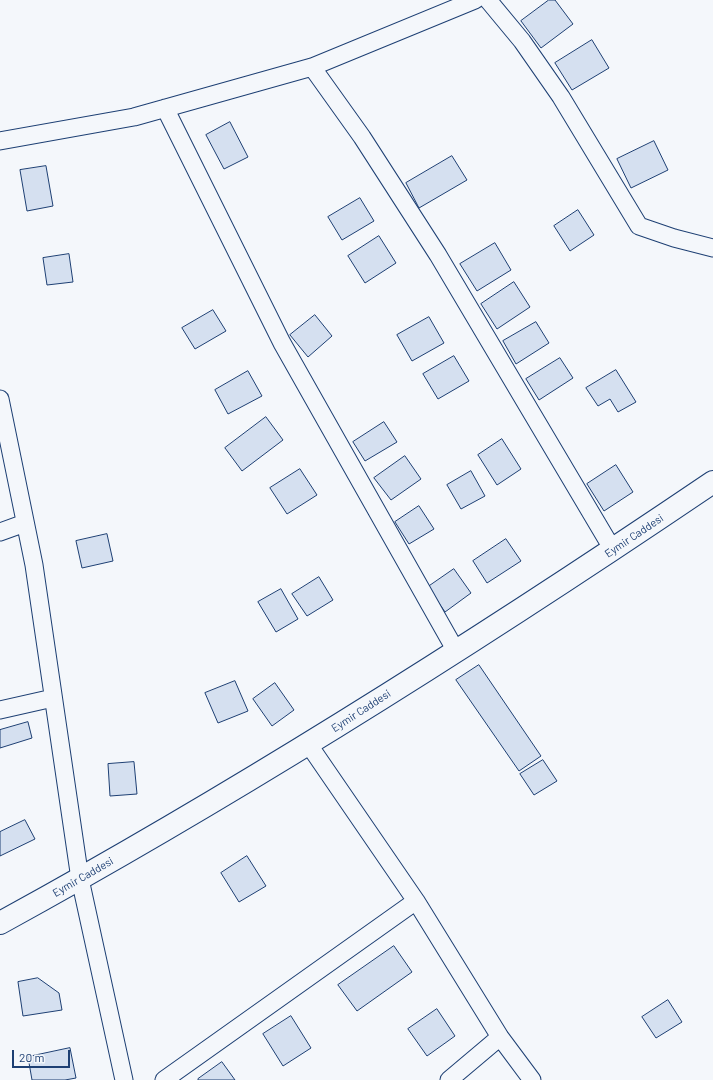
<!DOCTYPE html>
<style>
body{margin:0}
#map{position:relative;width:713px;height:1080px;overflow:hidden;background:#f4f7fb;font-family:Barlow,sans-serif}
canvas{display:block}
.scale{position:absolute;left:12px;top:1050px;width:58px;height:18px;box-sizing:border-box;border:2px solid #1d3f73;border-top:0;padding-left:5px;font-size:12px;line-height:14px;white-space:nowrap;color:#1d3f73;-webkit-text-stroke:3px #f4f7fb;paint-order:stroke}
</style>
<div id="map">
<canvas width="713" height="1080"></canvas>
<div class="scale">20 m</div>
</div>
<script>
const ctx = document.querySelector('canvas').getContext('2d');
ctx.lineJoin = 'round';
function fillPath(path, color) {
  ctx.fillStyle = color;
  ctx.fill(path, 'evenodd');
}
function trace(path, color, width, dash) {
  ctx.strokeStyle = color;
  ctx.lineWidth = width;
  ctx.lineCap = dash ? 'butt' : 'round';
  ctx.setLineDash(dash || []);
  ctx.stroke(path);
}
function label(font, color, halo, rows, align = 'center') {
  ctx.font = font + ' Barlow,sans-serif';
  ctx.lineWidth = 3;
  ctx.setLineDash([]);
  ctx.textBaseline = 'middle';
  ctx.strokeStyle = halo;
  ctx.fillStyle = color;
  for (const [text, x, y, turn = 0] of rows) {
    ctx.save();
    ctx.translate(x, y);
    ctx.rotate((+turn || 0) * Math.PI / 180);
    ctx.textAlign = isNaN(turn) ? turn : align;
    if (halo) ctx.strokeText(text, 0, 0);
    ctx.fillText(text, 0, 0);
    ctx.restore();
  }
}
const building = new Path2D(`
 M549,0H555L573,24L541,48L521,21Z
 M592,40L609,68L572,90L555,63Z
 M230,122L248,157L224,169L206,135Z
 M654,141L668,170L631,188L617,159Z
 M452,156L467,180L419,208L406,183Z
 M46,166L53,206L27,211L20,170Z
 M360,198L374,221L342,240L328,217Z
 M578,210L594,235L570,251L554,226Z
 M379,236L396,263L365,283L348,256Z
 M495,243L511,270L477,291L460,264Z
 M69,254L73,282L47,285L43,258Z
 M514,282L530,307L497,329L481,304Z
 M213,310L226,331L195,349L182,328Z
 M315,315L332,336L308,357L290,335Z
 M429,317L444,343L412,361L397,335Z
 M536,322L549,343L516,364L503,341Z
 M454,356L469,381L438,399L423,374Z
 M560,358L573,378L539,400L526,379Z
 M616,370L636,402L618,412L610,399L598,406L586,388Z
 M248,371L262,396L228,414L215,390Z
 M266,417L283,440L242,471L225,448Z
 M384,422L397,442L365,461L353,442Z
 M502,439L521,469L497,485L478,455Z
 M405,456L421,479L391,500L374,478Z
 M616,465L633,492L604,511L587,484Z
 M300,469L317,495L287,514L270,488Z
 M471,471L485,496L461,509L447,485Z
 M419,506L434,529L409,544L395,522Z
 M107,534L113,561L82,568L76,541Z
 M506,539L521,561L487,583L473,561Z
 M454,569L471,593L445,612L428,587Z
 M319,577L333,600L307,616L292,594Z
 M281,589L298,619L276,632L258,602Z
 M479,665L541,756L519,771L456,680Z
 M235,681L248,711L218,723L205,693Z
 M275,683L294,710L272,726L253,699Z
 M28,722L32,738L0,748V730Z
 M543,760L557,781L534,795L520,774Z
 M134,762L137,794L110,796L108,764Z
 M25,820L35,839L0,856V832Z
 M247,856L266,886L239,902L221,873Z
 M394,946L412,972L357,1011L338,985Z
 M38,978L59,993L62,1010L23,1016L18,982Z
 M668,1000L682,1022L656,1038L642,1017Z
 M437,1009L455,1036L427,1056L408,1029Z
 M291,1016L311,1048L283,1066L263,1034Z
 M70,1048L76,1078L65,1080H32L28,1057Z
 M222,1062L235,1080H198V1079Z`);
const minor = new Path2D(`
 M488,0L522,41L561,97L639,226L674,238L713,248
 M312,67L362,137L438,255L613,550
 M165,108L282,343L456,651
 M0,141L134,117L312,67L475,0
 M0,399L34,565L80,879L124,1080
 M0,532L25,523
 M0,710L53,698
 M309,745L416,901L500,1037L532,1080
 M164,1080L416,901
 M449,1080L500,1037`);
const secondary = new Path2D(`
 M0,923C245,789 481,639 713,482`);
const streetNames = [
 ["Eymir Caddesi",634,536,-34],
 ["Eymir Caddesi",361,711,-33],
 ["Eymir Caddesi",83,877,-30]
];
fillPath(building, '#d5e0f0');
trace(building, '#1d3f73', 1);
trace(minor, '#1d3f73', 19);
trace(secondary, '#1d3f73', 24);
trace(minor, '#f4f7fb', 17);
trace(secondary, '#f4f7fb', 22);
label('11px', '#1d3f73', '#f4f7fb', streetNames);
</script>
